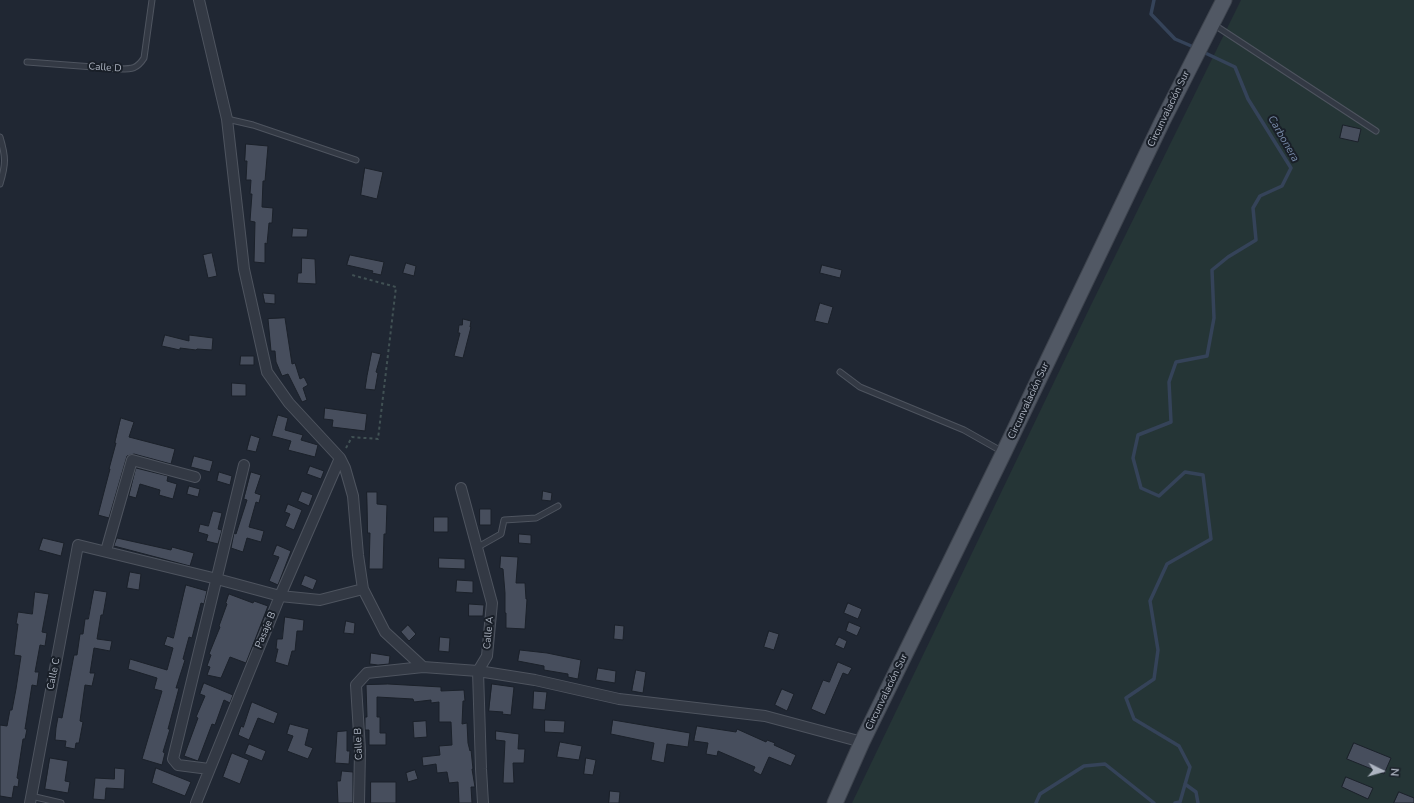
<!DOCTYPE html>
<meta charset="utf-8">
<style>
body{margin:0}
#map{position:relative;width:1414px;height:803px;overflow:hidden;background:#202733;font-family:"Nunito Sans",sans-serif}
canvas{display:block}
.north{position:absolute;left:1362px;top:751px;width:40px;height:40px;-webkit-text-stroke:3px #191f28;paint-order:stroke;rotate:95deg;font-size:11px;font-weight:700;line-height:16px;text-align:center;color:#adb4c1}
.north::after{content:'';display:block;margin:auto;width:14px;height:18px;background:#adb4c1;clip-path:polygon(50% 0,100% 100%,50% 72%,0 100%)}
</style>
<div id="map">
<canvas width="1414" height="803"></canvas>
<div class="north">N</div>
</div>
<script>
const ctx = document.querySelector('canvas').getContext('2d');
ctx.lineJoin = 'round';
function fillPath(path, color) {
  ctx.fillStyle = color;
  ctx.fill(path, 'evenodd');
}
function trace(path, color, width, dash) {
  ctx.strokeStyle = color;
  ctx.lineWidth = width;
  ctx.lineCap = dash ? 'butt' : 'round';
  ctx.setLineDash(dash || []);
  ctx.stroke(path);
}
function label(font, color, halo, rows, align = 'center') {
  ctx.font = font + ' "Nunito Sans",sans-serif';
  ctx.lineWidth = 4;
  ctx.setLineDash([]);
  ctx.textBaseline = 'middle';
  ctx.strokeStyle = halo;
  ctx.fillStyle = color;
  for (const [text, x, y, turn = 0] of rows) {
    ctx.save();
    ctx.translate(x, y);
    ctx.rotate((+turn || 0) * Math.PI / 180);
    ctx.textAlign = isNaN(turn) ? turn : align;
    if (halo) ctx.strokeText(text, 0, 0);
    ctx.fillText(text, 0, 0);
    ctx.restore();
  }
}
const green = new Path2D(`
 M1241,0H1414V803H852L1091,305Z`);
const stream = new Path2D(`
 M1154,0L1151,14L1175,39L1196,48
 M1185,784L1196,792L1198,803
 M1036,803L1040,794L1084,766L1105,764L1154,803
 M1175,803L1180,802L1190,767L1179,746L1134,719L1126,698L1154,679L1158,650L1150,601L1167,564L1211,539L1203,475L1185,472L1159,496L1141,488L1133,458L1138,435L1171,422L1169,382L1176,362L1207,356L1214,318L1212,270L1228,257L1256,240L1253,208L1260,196L1282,186L1291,168L1248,99L1235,67L1201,51`);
const building = new Path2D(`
 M1343,125L1361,129L1358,142L1340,138Z
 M246,144L268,146L265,181H263L262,207L273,208L272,223H269L267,244L265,243V263L254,262L255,222L250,221L252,194H250L251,180H246L247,161H245Z
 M365,168L383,172L377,199L361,195Z
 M293,228L308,229L307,237H292Z
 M212,253L217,276L208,278L203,255Z
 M350,255L384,262L381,275L372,273L373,271L347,265Z
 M302,258L315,259L316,284L297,283L298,273H301Z
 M406,263L416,266L414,276L403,273Z
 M822,265L842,270L840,278L820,273Z
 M263,293L275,294V304L265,303Z
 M820,303L833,307L828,324L815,321Z
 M285,318L292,364L295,363L300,379L304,377L308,385L303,388L307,400L302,402L288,374L282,376L276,362L275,351H271L268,319Z
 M463,319L471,321L470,327H471L463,358L454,356L460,333H458L459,325H462Z
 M165,335L189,341V335L213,338L212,350L197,349L196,350L180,348V350L162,346Z
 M372,352L381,354L376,372L378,373L375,390L365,389L367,376Z
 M241,356H254V365H240Z
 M232,383L246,384V396H232Z
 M325,408L367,414L365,431L332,427L333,420L324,419Z
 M278,415L288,418L285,430L303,435L301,440L318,445L315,457L288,450L291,441L272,436Z
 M121,418L134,422L129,437L175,449L171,464L134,454L127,456L109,518L98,515L110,469H109L116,443H115Z
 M251,435L260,438L256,452L247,450Z
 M194,456L213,461L210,472L191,467Z
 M310,466L324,471L321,479L307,474Z
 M136,468L168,476L167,481L177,484L173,499L159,495L160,490L140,484L136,498L129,496Z
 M219,472L232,476L230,485L217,481Z
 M251,472L261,475L255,493L261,495L259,503L256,502L249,527L264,531L261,542L247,538L243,552L231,548L234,533L236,534L247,500L244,499Z
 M189,486L200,489L198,497L187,494Z
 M302,491L313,495L309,506L298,501Z
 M543,491L552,493L551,501L542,500Z
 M367,492H377V504L387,505L386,534H384L383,569H369L370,533H368Z
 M288,504L302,510L294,530L285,526L290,514L285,512Z
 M480,509H491V525H480Z
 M213,511L222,513L218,529L222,530L218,544L206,541L208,535L198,532L200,524L208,526Z
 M434,517H448V532H434Z
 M519,534L531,535V544L519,543Z
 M43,538L64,543L61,556L39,550Z
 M117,538L171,550L172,547L194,553L190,566L114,546Z
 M277,545L291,551L278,585L269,581L279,557L273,555Z
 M501,556L518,557L516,583H525L526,599H527L525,629L506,628V613H505V593L503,569L500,568Z
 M439,558L465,559V569L439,568Z
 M130,572L141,574L139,590L127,588Z
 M305,575L317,580L313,590L301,585Z
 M457,580L473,581V593L456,592Z
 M186,585L207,591L204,604L201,603L192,638L189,637L183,659L185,660L176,688H179L168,729H170L163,752L165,753L162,765L142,759L162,691L154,689L157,678L128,669L130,659L167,670L173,648L164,645L167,636L173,638Z
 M94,590L107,592L103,615H101L97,639L112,641L110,651L94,648L90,673H95L92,686L85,685L80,721L83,722L79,743H76L75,749L65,747L66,741L55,740L56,728L58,717L62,718L74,655H77L80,634H83L85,619H88Z
 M35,592L49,594L42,632L47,633L45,646L40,645L35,672H39L37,686L32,685L25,729H27L25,739H23L17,778L19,779L18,787L14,786L12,798L0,796V725L7,726L10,710H12L16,689L21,656L14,655L18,624H16L18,612L32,614Z
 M229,594L253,603L254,601L268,606L246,663L230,657L221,678L207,675L210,667L207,666L211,655L209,654L220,627L219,626L227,604L226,603Z
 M848,603L862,609L858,619L844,613Z
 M469,604L484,605L483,616H469Z
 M285,617L304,620L303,631H297L295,651H292L288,666L275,662L278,649H276L277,639H282Z
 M346,621L355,623L354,634L344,633Z
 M849,622L861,627L857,636L846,631Z
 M408,625L416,634L409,641L401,632Z
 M615,625L624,626L623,640L614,639Z
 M769,631L779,634L774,650L764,647Z
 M440,637L450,638L449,652L439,651Z
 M839,637L847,641L844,649L835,645Z
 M520,650L547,653L581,660L578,679L568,677V674L544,670V666L518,661Z
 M371,653L390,656L389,664L378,665L370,664Z
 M838,662L852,668L848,675L843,673L825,715L811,709L823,680L829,682Z
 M598,668L616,671L615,683L596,680Z
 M636,670L646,672L643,693L632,691Z
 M204,683L233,695L230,703L224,700L215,725L212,724L198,761L184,756L198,718L196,717L205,696L200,694Z
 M388,684L441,687V691L464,690L465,701H463L462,724L467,723L468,743L470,751L471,750L473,769H472L475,787H471L472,803H459L458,782L449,783L447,772L437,773L436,764L423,766L422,757L440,755L439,746L452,745L451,722H439V702L431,703V700L414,702L413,699L377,697V717H380V733H386V745H369V730H365V717H367L366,685Z
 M492,684L514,687L511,715L502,714L503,712L489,711Z
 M782,689L794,694L787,711L775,705Z
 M534,691L547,692L545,710L533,709Z
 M252,702L278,713L274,724L258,718L249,740L238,735L241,726L243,727Z
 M545,720L565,721L564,733L545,732Z
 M613,720L690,733L688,747L667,744L664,763L651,760L654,743L611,734Z
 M426,721L427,737L414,738L413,722Z
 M290,724L309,729L305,745L313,748L308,759L287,751L293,736L287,734Z
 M697,726L736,732L737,729L766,742L767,740L775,743L774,745L796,755L791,766L769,757L761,775L753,771L755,767L718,751L717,756L706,754L708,743L694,741Z
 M347,731V751H350L349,764L335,763L337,732Z
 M496,731L519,734L518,749H525L524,763H513L514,783H503L505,741L496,740Z
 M560,742L582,746L579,760L557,757Z
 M1354,743L1391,758L1384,774L1347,759Z
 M249,744L266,751L262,761L245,754Z
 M232,753L249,760L240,784L223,777Z
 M50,758L68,761L65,781L70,782L68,793L45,789Z
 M586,758L596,760L593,775L584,774Z
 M115,768L125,769L124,789L106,788L105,800L93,799L95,778L114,779Z
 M156,768L191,782L185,796L152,783Z
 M415,770L418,779L408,782L406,773Z
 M342,771L353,772V803H338L337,781H340Z
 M1346,777L1373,788L1368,799L1342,787Z
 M371,782H396V803H371Z
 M610,791L620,792L619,803H609Z
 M1399,792L1414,798V803H1394Z`);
const path = new Path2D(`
 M346,448L352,437L378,439L396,287L352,275`);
const service = new Path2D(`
 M1213,24L1376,131
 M27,62L120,69C132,69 137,69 144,58L152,0
 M227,119L253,125L356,160
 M0,137C6,157 6,164 0,184
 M840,372L860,387L964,430L1003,452
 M478,547L501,534L504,520L536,518L558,506
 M31,796L61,803`);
const minor = new Path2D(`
 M199,0L227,119L244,269L267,372L289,403L340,458L345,468L353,496L358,555L363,589L385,632L423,667
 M461,488L492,603L487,656L478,671L481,769L483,803
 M106,551L132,460L195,477
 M209,769L178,765L173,759L244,465
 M30,803L78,545L217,579L280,596L320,600L363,589
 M196,803L280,596L340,458
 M359,803L360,750L356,685L367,673L423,667L478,671L535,680L619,699L765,716L862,742`);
const primary = new Path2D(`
 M835,803L862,742L1004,452L1162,122L1224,0`);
const streetNames = [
 ["Calle D",105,68,4],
 ["Circunvalación Sur",1169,109,-64],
 ["Circunvalación Sur",1029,401,-65],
 ["Pasaje B",266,630,-67],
 ["Calle A",489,633,-85],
 ["Calle C",54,674,-79],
 ["Circunvalación Sur",887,692,-64],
 ["Calle B",359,744,-92]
];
const waterNames = [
 ["Carbonera",1283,139,60]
];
fillPath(green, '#253536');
trace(stream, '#354359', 3.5);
fillPath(building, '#474e5d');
trace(building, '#1b212a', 1);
trace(service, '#4e545f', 7);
trace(minor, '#4e545f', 12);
trace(primary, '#3d434d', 17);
trace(path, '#415154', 2, [3, 3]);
trace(service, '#333944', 5);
trace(minor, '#333944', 10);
trace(primary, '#515864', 15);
label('10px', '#adb4c1', '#191f28', streetNames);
label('italic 11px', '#778aa8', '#191f28', waterNames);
</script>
